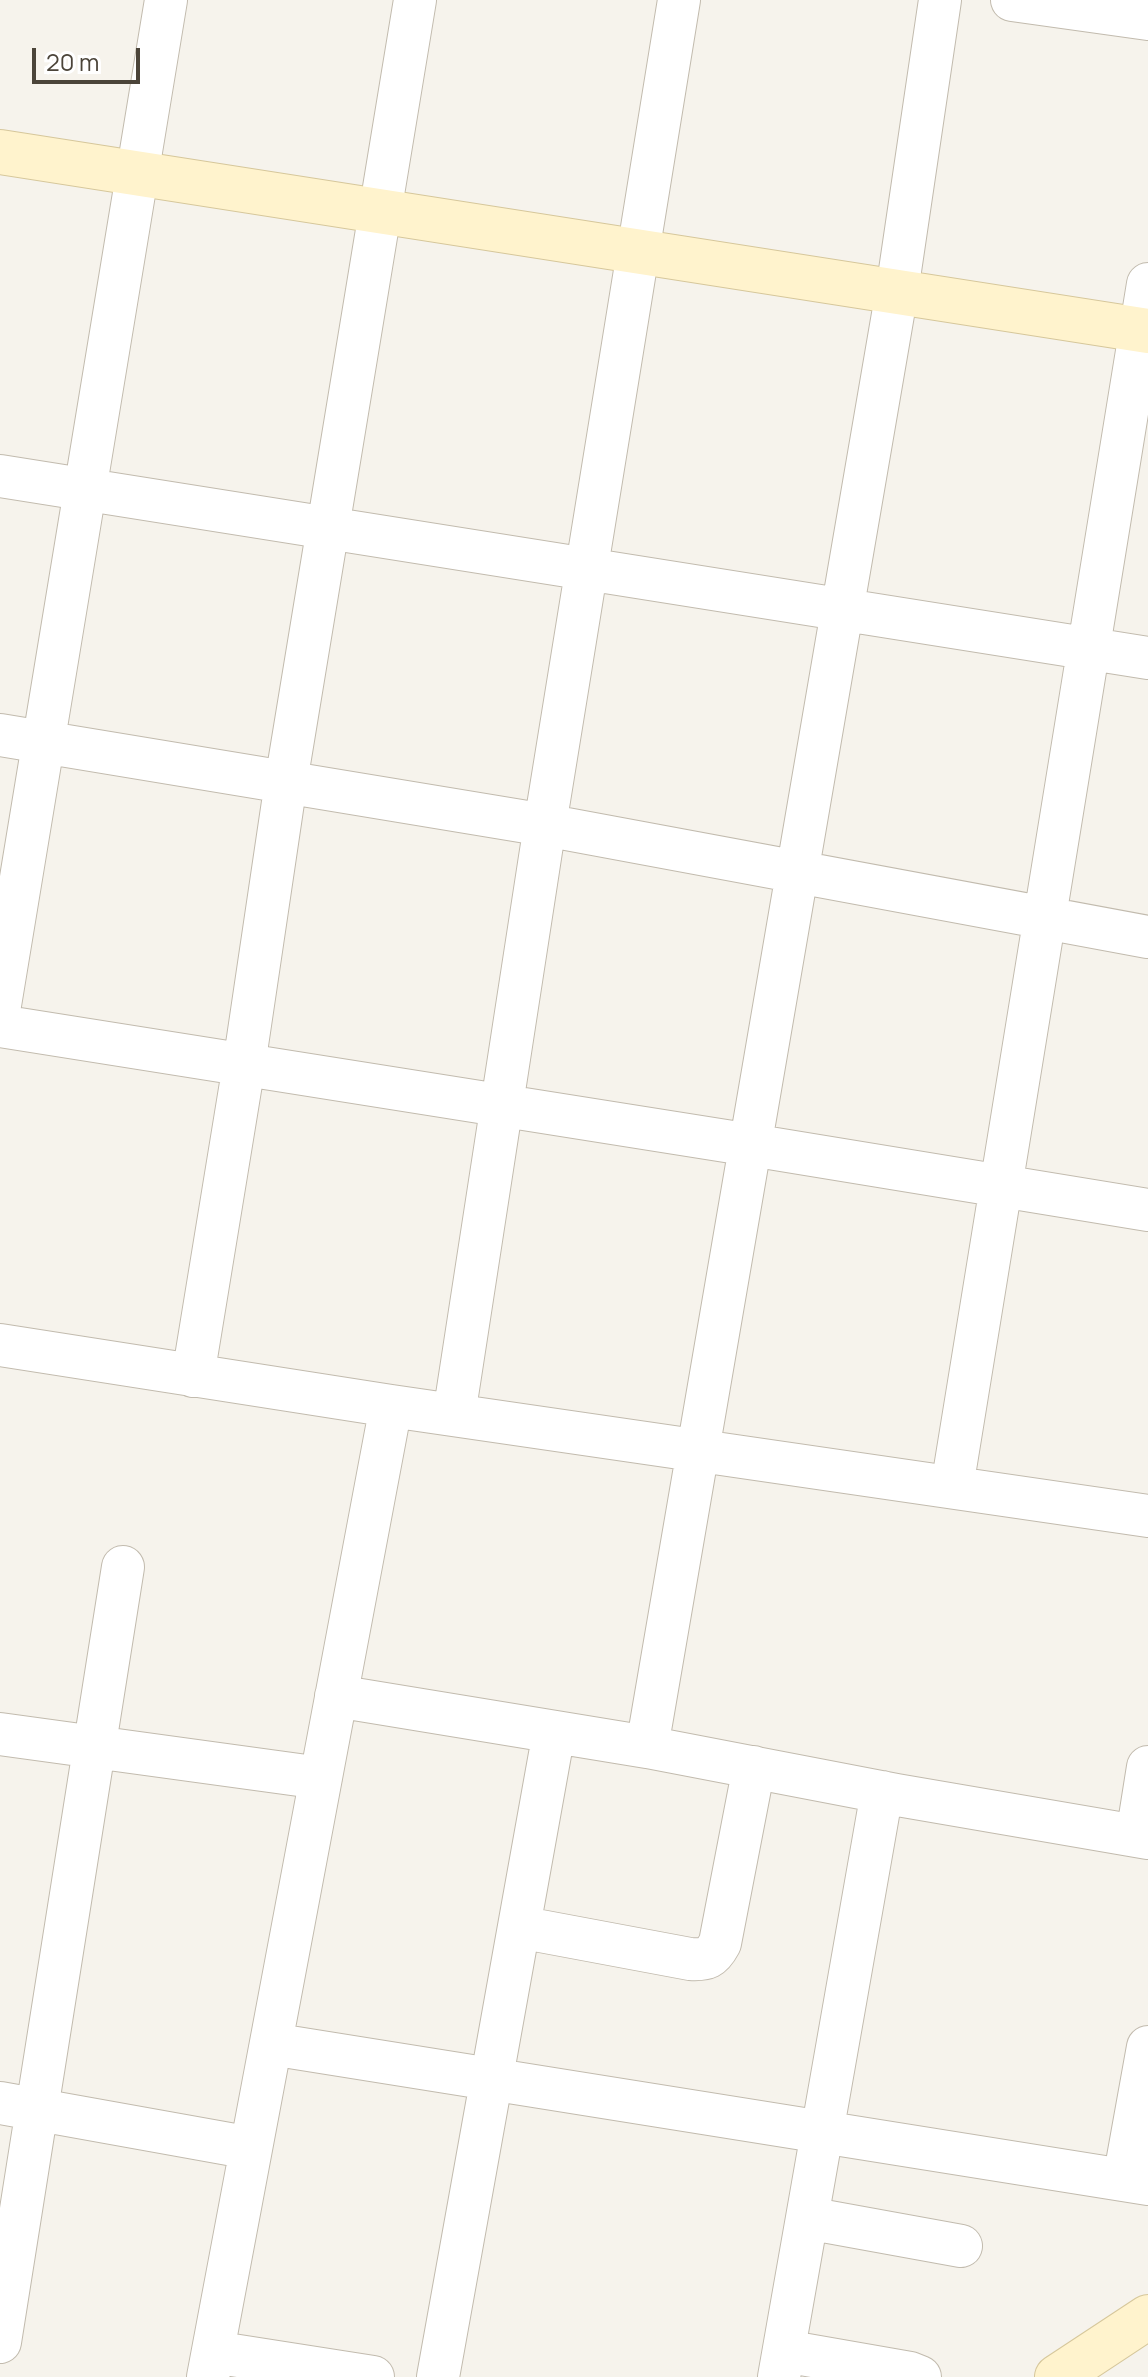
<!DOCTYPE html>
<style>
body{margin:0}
#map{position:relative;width:1148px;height:2377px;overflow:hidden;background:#f6f3ec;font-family:Manrope,sans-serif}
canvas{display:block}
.scale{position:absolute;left:32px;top:48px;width:108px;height:36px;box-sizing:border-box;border:4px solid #4b4439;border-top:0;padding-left:10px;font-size:24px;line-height:28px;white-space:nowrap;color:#4b4439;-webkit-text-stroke:6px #fff;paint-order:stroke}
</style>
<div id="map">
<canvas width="1148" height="2377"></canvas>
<div class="scale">20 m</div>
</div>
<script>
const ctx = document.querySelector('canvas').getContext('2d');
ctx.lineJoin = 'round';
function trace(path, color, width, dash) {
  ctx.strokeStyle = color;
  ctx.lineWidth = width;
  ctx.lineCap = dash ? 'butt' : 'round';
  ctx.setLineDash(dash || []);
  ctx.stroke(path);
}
const street = new Path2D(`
 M1012,0L1148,19
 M0,476L1148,658
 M0,735L545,825L1148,937
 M0,1005L166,0
 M0,1026L751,1145L1148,1210
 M0,1345L391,1406L1148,1516
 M193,1376L244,1065L286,782L415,0
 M454,1415L545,825L679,0
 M952,1487L1148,284
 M336,1696L647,1747L897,1795L1148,1838
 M0,1734L321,1778
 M647,1747L897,291L940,0
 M1137,1836L1148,1767
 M519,1927L690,1959C707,1960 712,1958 720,1943L754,1767
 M271,2044L1148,2184
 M0,2103L251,2148
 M1124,2180L1148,2047
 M807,2218L961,2246
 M0,2342L123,1567
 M784,2351L910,2373L920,2377
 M213,2352L373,2377
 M208,2377L391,1406
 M438,2377L554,1732
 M779,2377L882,1792`);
const secondary = new Path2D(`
 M0,152L1148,331
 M1057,2377L1148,2317`);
trace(street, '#c2bbae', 44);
trace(secondary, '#d6c79b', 46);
trace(street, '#fff', 42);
trace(secondary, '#fff3cd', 44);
</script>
